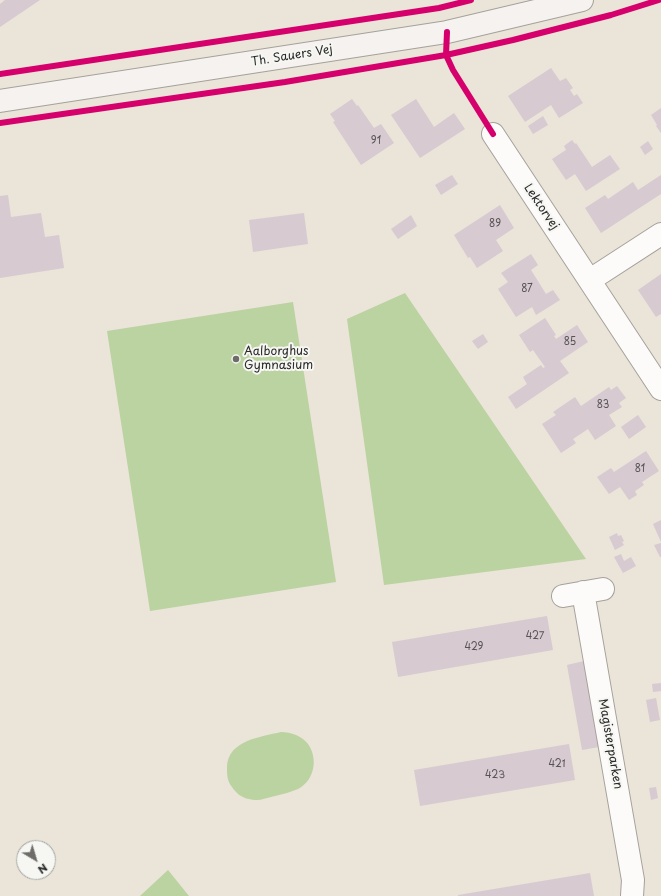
<!DOCTYPE html>
<style>
body{margin:0}
#map{position:relative;width:661px;height:896px;overflow:hidden;background:#eae4d9;font-family:"Playpen Sans",sans-serif}
canvas{display:block}
.north{position:absolute;left:16px;top:840px;width:40px;height:40px;box-sizing:border-box;background:#f6f6f2;border:1px solid #a5a5a2;border-radius:50%;rotate:142deg;font-size:11px;font-weight:700;line-height:16px;text-align:center;color:#2b2b2b}
.north::after{content:'';display:block;margin:auto;width:14px;height:18px;background:#6e6c68;clip-path:polygon(50% 0,100% 100%,50% 72%,0 100%)}
</style>
<div id="map">
<canvas width="661" height="896"></canvas>
<div class="north">N</div>
</div>
<script>
const ctx = document.querySelector('canvas').getContext('2d');
ctx.lineJoin = 'round';
function fillPath(path, color) {
  ctx.fillStyle = color;
  ctx.fill(path, 'evenodd');
}
function trace(path, color, width, dash) {
  ctx.strokeStyle = color;
  ctx.lineWidth = width;
  ctx.lineCap = dash ? 'butt' : 'round';
  ctx.setLineDash(dash || []);
  ctx.stroke(path);
}
function label(font, color, halo, rows, align = 'center') {
  ctx.font = font + ' "Playpen Sans",sans-serif';
  ctx.lineWidth = 4;
  ctx.setLineDash([]);
  ctx.textBaseline = 'middle';
  ctx.strokeStyle = halo;
  ctx.fillStyle = color;
  for (const [text, x, y, turn = 0] of rows) {
    ctx.save();
    ctx.translate(x, y);
    ctx.rotate((+turn || 0) * Math.PI / 180);
    ctx.textAlign = isNaN(turn) ? turn : align;
    if (halo) ctx.strokeText(text, 0, 0);
    ctx.fillText(text, 0, 0);
    ctx.restore();
  }
}
const green = new Path2D(`
 M405,293L586,559L384,585L347,319Z
 M293,302L336,582L150,611L107,331Z
 M281,732C291,732 302,736 308,744C318,758 315,780 298,789C291,792 283,794 275,796C266,798 258,802 249,799C242,798 236,793 232,787C227,781 227,774 227,767C228,740 261,737 281,732Z
 M168,870L189,896H140Z`);
const building = new Path2D(`
 M5,0H40L0,27V4Z
 M551,68L560,81L566,78L573,88L570,90L574,96L577,94L583,103L559,118L551,105L525,122L508,96Z
 M352,99L357,106L358,105L374,128L381,124L394,143L361,165L333,122L335,121L330,114Z
 M416,99L434,127L454,113L465,129L420,158L391,115Z
 M661,108V133L656,126L657,125L651,115Z
 M543,116L548,125L533,134L528,126Z
 M572,140L575,144L576,143L592,167L610,155L620,169L586,191L575,174L566,180L552,159L566,150L564,146Z
 M648,141L653,149L645,155L640,147Z
 M452,175L458,184L441,195L435,185Z
 M661,175V194L601,233L585,208L605,195L608,199L633,182L638,190Z
 M8,195L11,217L41,213L45,237L59,235L64,268L0,278V196Z
 M500,205L514,228L496,240L503,251L477,268L470,257L468,258L454,235Z
 M304,213L308,244L253,252L249,220Z
 M411,215L417,226L398,239L391,229Z
 M531,254L538,265L531,270L546,294L553,290L560,300L536,315L532,307L516,317L498,289L508,282L501,273Z
 M661,274V314L656,317L638,290Z
 M545,318L556,335L554,336L556,339L577,325L588,342L560,361L569,373L516,409L508,397L527,384L523,377L541,365L543,368L545,367L533,350L530,352L519,335Z
 M483,334L488,342L478,349L472,341Z
 M617,386L626,398L619,403L622,407L609,415L616,426L595,440L588,429L573,439L576,443L561,453L542,424L556,415L553,412L575,397L581,406L609,387L611,390Z
 M638,415L646,427L629,439L621,427Z
 M646,451L659,471L642,482L644,485L635,491L637,495L629,500L620,487L609,494L597,477L611,468L614,472Z
 M661,520V542L653,524Z
 M617,533L618,536L621,535L624,541L622,542L624,545L615,550L609,537Z
 M661,543V557H660L654,545Z
 M621,554L624,561L631,557L636,566L623,573L614,557Z
 M547,616L553,650L398,677L392,642Z
 M584,661L599,747L582,750L567,665Z
 M661,683V691L653,692L652,684Z
 M656,698L660,720L650,722L646,700Z
 M569,744L575,780L420,806L414,770Z
 M656,787L658,798L651,800L649,788Z
 M590,873L594,896H458V895Z`);
const street = new Path2D(`
 M493,134L661,389
 M590,280L661,234
 M583,592L633,880L632,896
 M563,596L603,589`);
const secondary = new Path2D(`
 M0,101L447,32L582,0`);
const cycleway = new Path2D(`
 M447,32L446,55L453,70L493,134
 M0,74L439,8L471,0
 M0,123L285,82L446,55L513,40L611,15L659,0`);
const markers = [
 [236,359,4,"#6e6c68"]
];
const numberNames = [
 ["91",376,141],
 ["89",495,224],
 ["87",527,289],
 ["85",570,342],
 ["83",603,405],
 ["81",640,469],
 ["427",535,636],
 ["429",474,647],
 ["421",557,764],
 ["423",495,775]
];
const streetNames = [
 ["Th. Sauers Vej",292,56,-9],
 ["Lektorvej",541,207,56],
 ["Magisterparken",610,744,80]
];
const poiNames = [
 ["Aalborghus",244,352],
 ["Gymnasium",244,366]
];
fillPath(green, '#bbd2a1');
fillPath(building, '#d7cad1');
trace(street, '#a5a19b', 24);
trace(secondary, '#a5a19b', 24);
trace(street, '#fcfbf9', 22);
trace(secondary, '#f6f2ef', 22);
trace(cycleway, '#d6006c', 6);
for (const [x, y, r, color] of markers) {
  const dot = new Path2D();
  dot.arc(x, y, r, 0, 2 * Math.PI);
  ctx.fillStyle = color;
  ctx.fill(dot);
  trace(dot, '#f6f6f2', 1.5);
}
label('10px', '#565354', null, numberNames);
label('12px', '#2b2b2b', '#f6f6f2', streetNames);
label('12px', '#2b2b2b', '#f6f6f2', poiNames, 'left');
</script>
